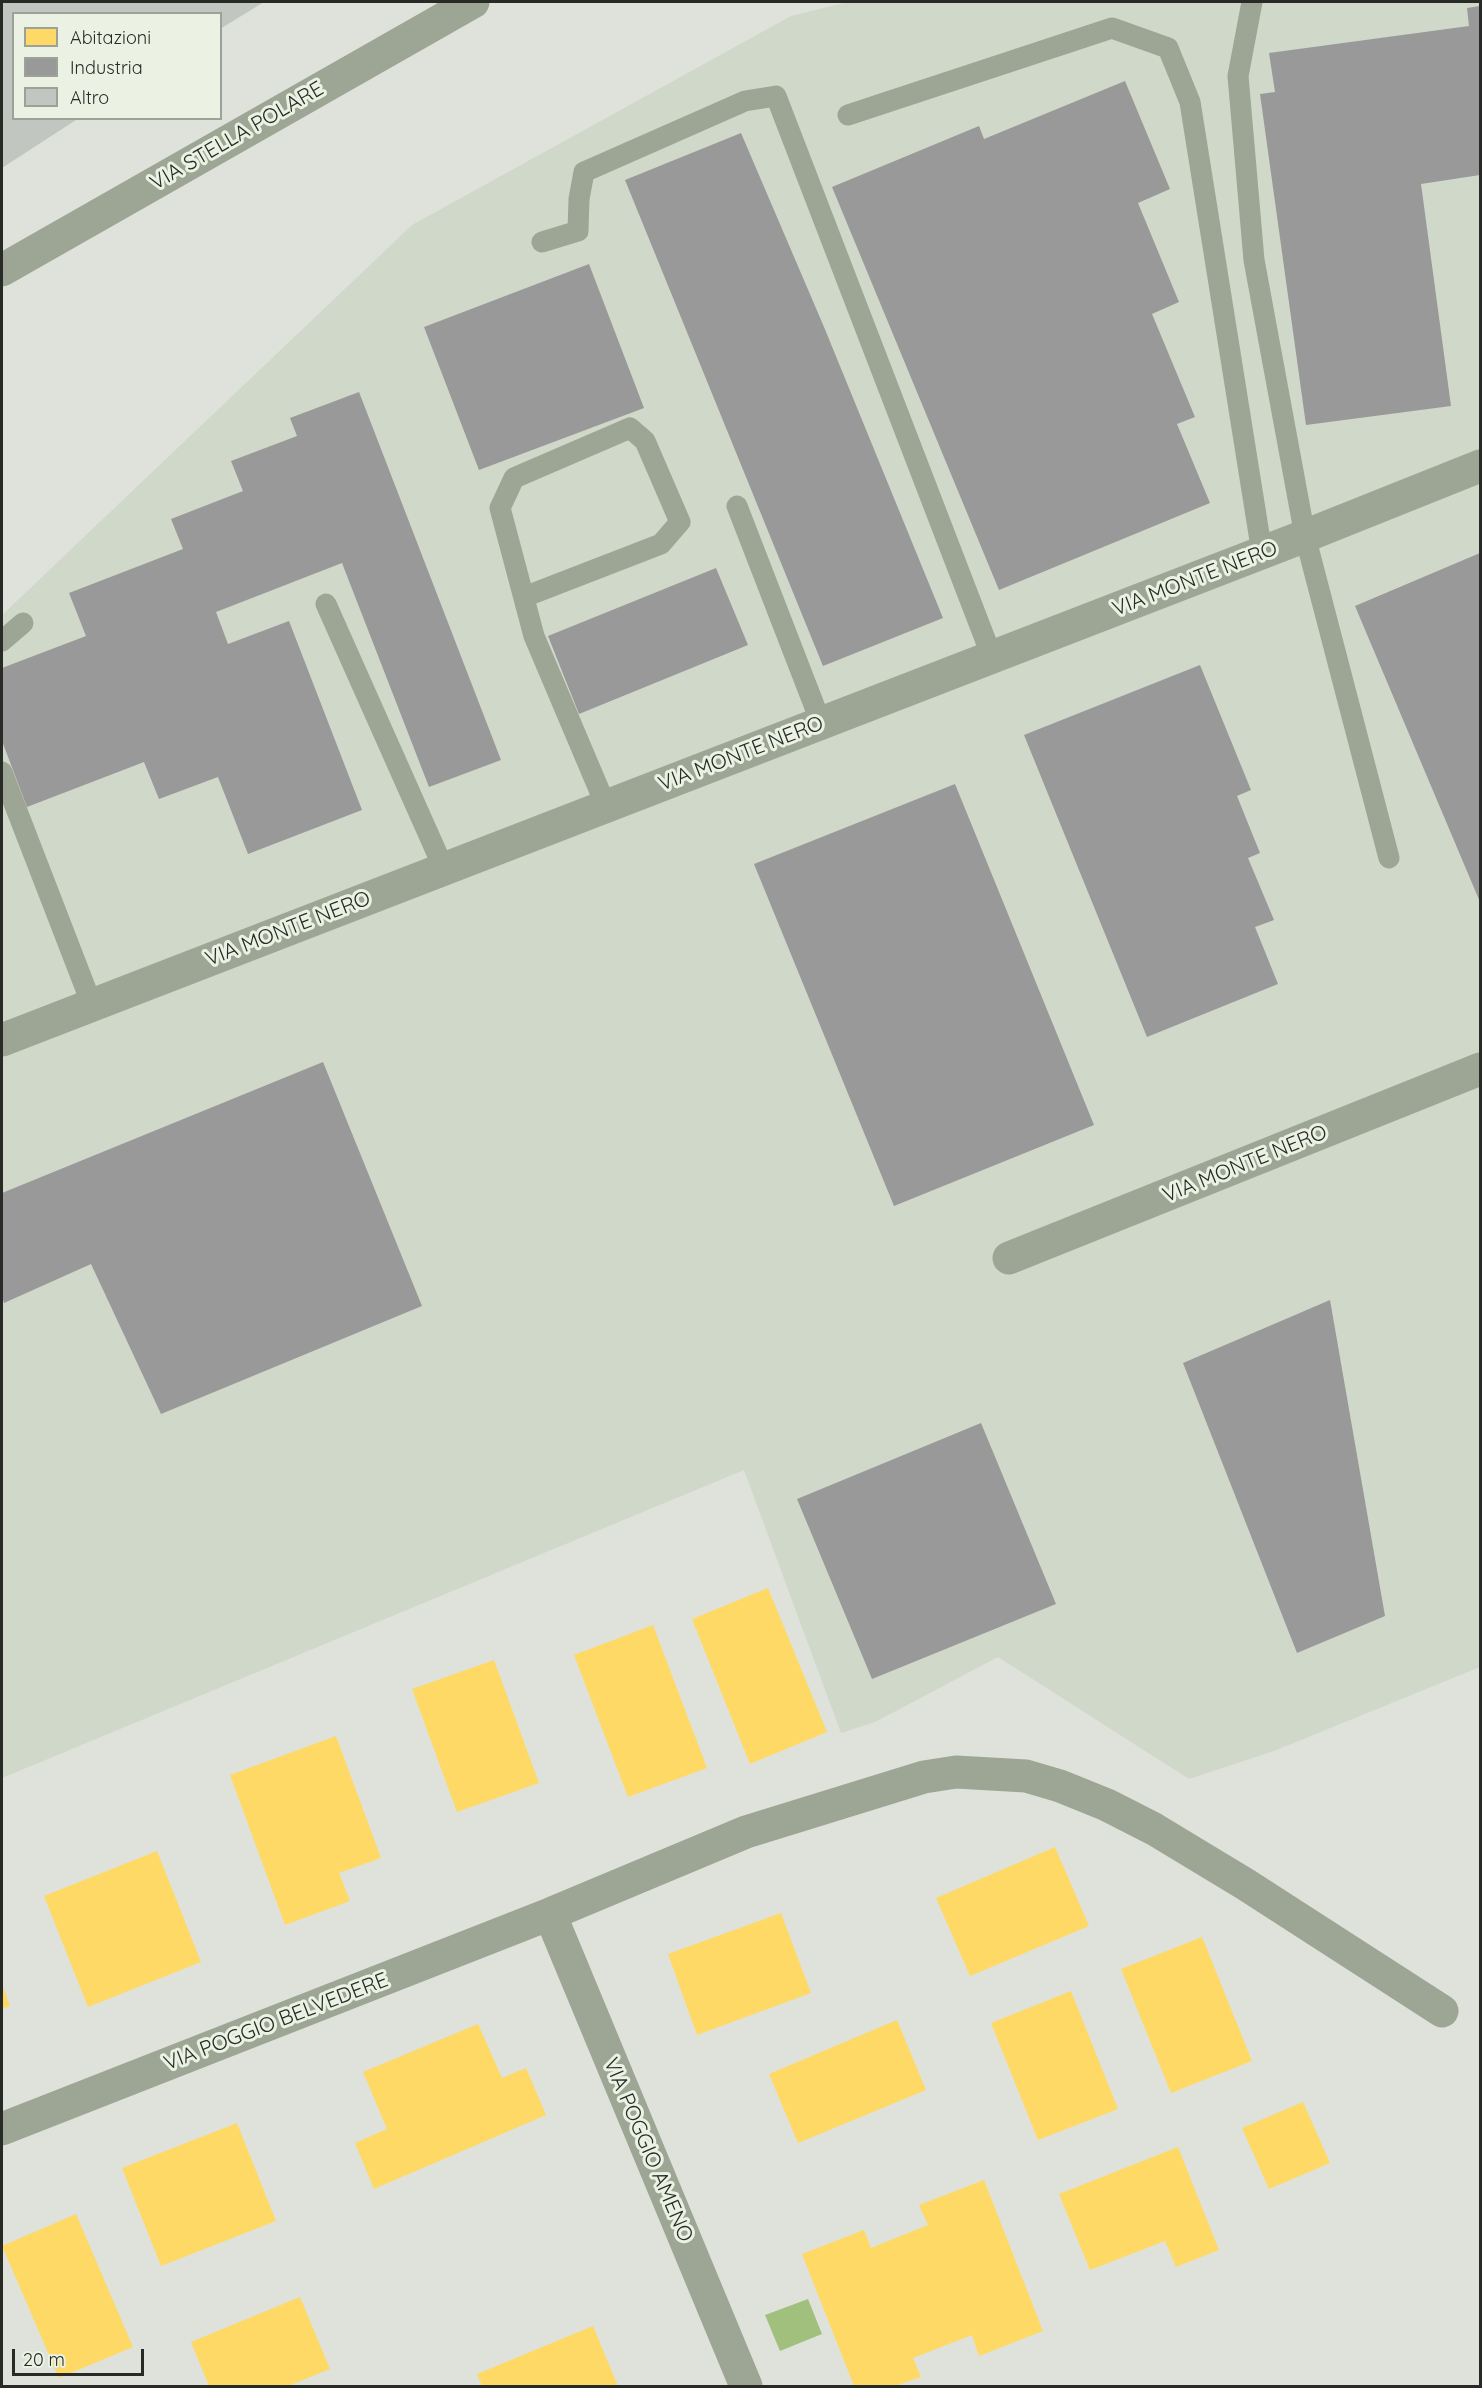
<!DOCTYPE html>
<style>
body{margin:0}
#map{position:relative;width:1482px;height:2388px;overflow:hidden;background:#dee2da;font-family:Quicksand,sans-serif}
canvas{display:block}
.frame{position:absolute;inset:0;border:3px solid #272a25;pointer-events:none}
.legend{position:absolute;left:12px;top:12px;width:210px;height:108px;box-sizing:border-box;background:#ebf2e4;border:2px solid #9da298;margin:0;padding:8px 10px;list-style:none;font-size:18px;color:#272a25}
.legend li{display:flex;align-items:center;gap:12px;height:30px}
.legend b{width:30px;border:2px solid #9da298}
.scale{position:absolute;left:12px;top:2349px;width:132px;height:27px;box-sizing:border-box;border:3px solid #272a25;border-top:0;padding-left:8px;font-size:18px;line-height:21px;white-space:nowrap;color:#272a25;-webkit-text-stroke:4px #ebf2e4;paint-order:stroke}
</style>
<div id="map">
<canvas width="1482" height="2388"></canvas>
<div class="frame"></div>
<ul class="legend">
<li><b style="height:16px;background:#ffd966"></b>Abitazioni</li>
<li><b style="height:16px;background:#999"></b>Industria</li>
<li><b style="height:16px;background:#c2c6c0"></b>Altro</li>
</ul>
<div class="scale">20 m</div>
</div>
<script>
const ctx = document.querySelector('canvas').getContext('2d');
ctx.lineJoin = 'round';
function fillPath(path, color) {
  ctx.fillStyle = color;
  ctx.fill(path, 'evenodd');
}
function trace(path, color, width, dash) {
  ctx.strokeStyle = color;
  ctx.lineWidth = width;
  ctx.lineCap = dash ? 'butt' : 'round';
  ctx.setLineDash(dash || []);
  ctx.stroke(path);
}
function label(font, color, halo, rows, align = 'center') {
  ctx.font = font + ' Quicksand,sans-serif';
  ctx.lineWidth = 6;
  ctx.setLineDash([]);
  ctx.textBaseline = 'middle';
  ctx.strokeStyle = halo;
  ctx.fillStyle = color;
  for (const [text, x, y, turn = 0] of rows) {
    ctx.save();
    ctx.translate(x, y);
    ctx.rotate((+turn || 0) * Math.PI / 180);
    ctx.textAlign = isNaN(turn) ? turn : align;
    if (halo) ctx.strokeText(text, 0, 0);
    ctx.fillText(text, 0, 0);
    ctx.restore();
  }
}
const built = new Path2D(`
 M848,2H1480V1667L1274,1751L1189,1779L998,1657L875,1722L841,1733L744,1470L2,1778V615L412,225L791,16Z`);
const water = new Path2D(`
 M808,2299L822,2334L780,2351L765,2315Z`);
const homes = new Path2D(`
 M768,1588L827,1732L750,1764L692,1619Z
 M653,1625L707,1768L628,1797L574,1655Z
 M494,1660L539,1783L457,1812L412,1689Z
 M336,1736L381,1858L339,1873L350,1901L285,1925L230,1775Z
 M1055,1847L1089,1926L970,1976L936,1898Z
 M157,1851L201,1962L88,2007L44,1896Z
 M781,1913L811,1993L697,2035L668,1954Z
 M1202,1937L1252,2061L1171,2093L1121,1969Z
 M2,1984L10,2006L2,2009Z
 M1071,1991L1118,2109L1038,2140L991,2023Z
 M897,2020L926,2090L798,2143L769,2074Z
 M478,2024L502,2078L526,2068L546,2115L374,2189L355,2143L387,2129L363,2072Z
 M1303,2102L1330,2163L1269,2189L1242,2128Z
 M237,2123L276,2221L161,2266L122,2168Z
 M1178,2147L1219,2250L1176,2267L1165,2241L1090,2270L1059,2194Z
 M984,2180L1043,2331L979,2356L972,2335L913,2358L921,2377L895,2386H854L802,2254L864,2230L871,2248L928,2225L919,2205Z
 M76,2214L133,2347L59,2378L2,2246Z
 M300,2297L330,2369L288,2386H209L191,2342Z
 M593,2326L618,2386H482L477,2374Z`);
const industry = new Path2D(`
 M1480,6V175L1421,184L1451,406L1306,425L1260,94L1275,92L1269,53L1469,26L1467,8Z
 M1125,81L1170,189L1138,203L1179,302L1152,314L1195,417L1177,424L1210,503L999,590L832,187L979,126L984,139Z
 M741,133L824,327L943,618L823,666L625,180Z
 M589,264L644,408L479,470L424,327Z
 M359,392L501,760L429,787L342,563L216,612L228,644L289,621L362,810L248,854L218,777L159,799L144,762L27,807L2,741V668L86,636L69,593L183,549L171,519L243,491L231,461L297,436L290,418Z
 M1480,553V902L1355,606Z
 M716,568L748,645L579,714L548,636Z
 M1200,665L1251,790L1237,796L1260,853L1248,858L1274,920L1255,927L1278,984L1147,1037L1024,735Z
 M955,784L1094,1125L894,1206L754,864Z
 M323,1062L422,1306L161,1414L91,1264L4,1303L2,1296V1193Z
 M1330,1300L1385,1616L1297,1653L1183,1363Z
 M981,1423L1056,1604L872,1679L797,1499Z`);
const building = new Path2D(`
 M2,2H264L220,29V14H14V118H79L2,168Z`);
const service = new Path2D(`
 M1252,2L1238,76L1254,260L1305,536L1389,858
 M848,115L1112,28L1168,48L1190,102L1262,553
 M542,242L578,231L579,199L584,172L745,101L776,96L992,657
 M737,506L821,723
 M524,597L661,544L680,522L645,441L630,428L514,478L500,508L534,636L606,806
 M326,604L444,869
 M2,641L23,623
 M2,772L92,1005`);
const minor = new Path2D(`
 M2,270L473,2
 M2,1040L1305,536L1480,466
 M1009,1258L1480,1069
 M550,1914L746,2386
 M2,2129L550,1914L746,1832L924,1777L956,1772L1026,1776L1060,1786L1107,1805L1154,1829L1245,1884L1442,2011`);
const streetNames = [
 ["VIA STELLA POLARE",237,136,-30],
 ["VIA MONTE NERO",1195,579,-21],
 ["VIA MONTE NERO",741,754,-21],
 ["VIA MONTE NERO",288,929,-21],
 ["VIA MONTE NERO",1245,1164,-22],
 ["VIA POGGIO BELVEDERE",276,2022,-21],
 ["VIA POGGIO AMENO",648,2150,67]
];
fillPath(built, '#d0d8c9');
fillPath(water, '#a1c07e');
fillPath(homes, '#ffd966');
fillPath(industry, '#999');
fillPath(building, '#c2c6c0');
trace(service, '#9da694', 21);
trace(minor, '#9da694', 33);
label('21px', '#272a25', '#ebf2e4', streetNames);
</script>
